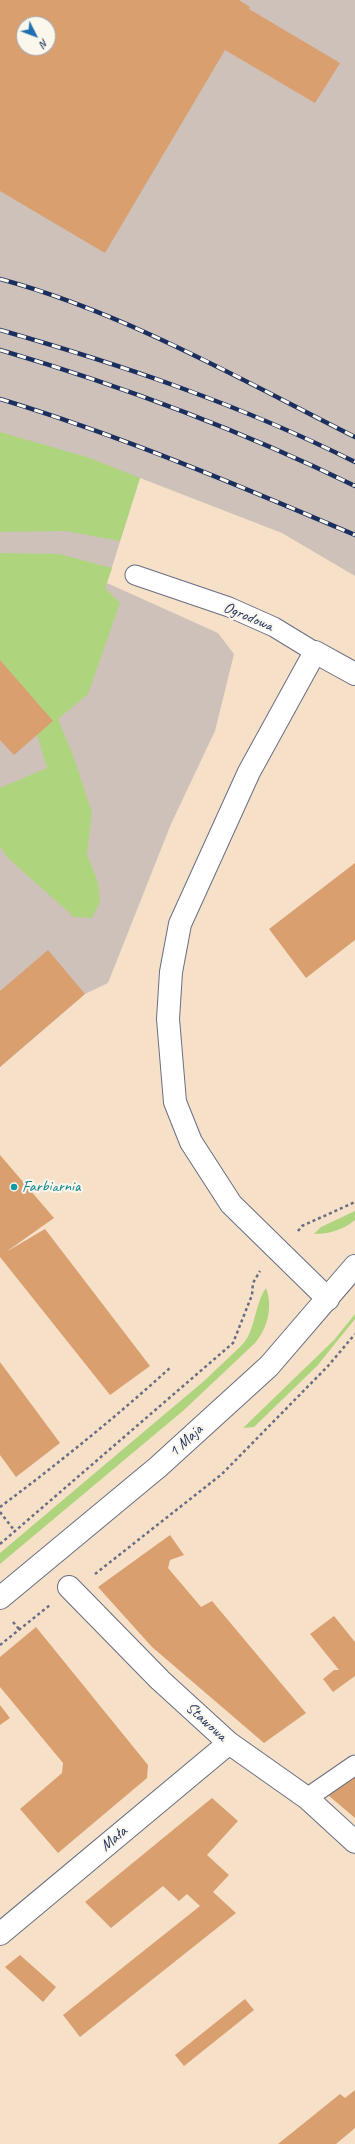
<!DOCTYPE html>
<meta charset="utf-8">
<style>
body{margin:0}
#map{position:relative;width:355px;height:2144px;overflow:hidden;background:#f6e1c8;font-family:Caveat,sans-serif}
canvas{display:block}
.north{position:absolute;left:16px;top:16px;width:40px;height:40px;box-sizing:border-box;background:#fbf7ec;border:1px solid #a1a7b3;border-radius:50%;rotate:132deg;font-size:11px;font-weight:700;line-height:16px;text-align:center;color:#1b2f5e}
.north::after{content:'';display:block;margin:auto;width:14px;height:18px;background:#1f6fb2;clip-path:polygon(50% 0,100% 100%,50% 72%,0 100%)}
</style>
<div id="map">
<canvas width="355" height="2144"></canvas>
<div class="north">N</div>
</div>
<script>
const ctx = document.querySelector('canvas').getContext('2d');
ctx.lineJoin = 'round';
function fillPath(path, color) {
  ctx.fillStyle = color;
  ctx.fill(path, 'evenodd');
}
function trace(path, color, width, dash) {
  ctx.strokeStyle = color;
  ctx.lineWidth = width;
  ctx.lineCap = dash ? 'butt' : 'round';
  ctx.setLineDash(dash || []);
  ctx.stroke(path);
}
function label(font, color, halo, rows, align = 'center') {
  ctx.font = font + ' Caveat,sans-serif';
  ctx.lineWidth = 4;
  ctx.setLineDash([]);
  ctx.textBaseline = 'middle';
  ctx.strokeStyle = halo;
  ctx.fillStyle = color;
  for (const [text, x, y, turn = 0] of rows) {
    ctx.save();
    ctx.translate(x, y);
    ctx.rotate((+turn || 0) * Math.PI / 180);
    ctx.textAlign = isNaN(turn) ? turn : align;
    if (halo) ctx.strokeText(text, 0, 0);
    ctx.fillText(text, 0, 0);
    ctx.restore();
  }
}
const industrial = new Path2D(`
 M0,0H355V576L282,533L140,478L107,583L218,633L234,654L215,731L171,824L108,983L85,994L0,1067ZM24,24H48V48H24Z`);
const green = new Path2D(`
 M0,432L90,458L140,478L120,541L66,531L0,532Z
 M0,553L59,554L112,568L105,588L120,603L88,694L58,719L74,758L92,813L87,855L98,882L100,902L92,918L74,917L8,858L0,847V788L47,768L37,734L53,721L0,660Z
 M355,1211V1220C343,1230 329,1234 314,1234L321,1227Z
 M266,1288C273,1306 268,1328 255,1343L184,1410L0,1564V1553L204,1381L242,1345C256,1330 254,1305 266,1288Z
 M355,1314V1319L317,1366L254,1427L243,1428L334,1340Z`);
const building = new Path2D(`
 M0,0H239L250,7L249,9L340,63L315,103L225,50L105,253L0,191ZM24,24H48V48H24Z
 M0,660L53,721L14,755L0,740Z
 M355,863V940L306,978L269,929Z
 M48,950L85,994L0,1067V991Z
 M0,1155L54,1218L6,1252L45,1229L150,1366L110,1395L0,1257Z
 M0,1362L60,1443L16,1477L0,1455Z
 M170,1535L184,1555L170,1560L168,1568L201,1607L212,1601L306,1713L264,1743L152,1647L98,1587Z
 M334,1616L355,1642V1676L333,1692L323,1679L334,1670H339L310,1634Z
 M36,1627L148,1765L147,1778L58,1853L20,1809L62,1773L63,1763L0,1687V1657Z
 M0,1705L10,1718L0,1725Z
 M355,1776V1818L328,1795Z
 M212,1798L238,1821L207,1855L229,1875L213,1892L236,1913L80,2037L63,2015L200,1906L187,1894L179,1901L163,1886L111,1928L85,1902Z
 M20,1955L56,1987L43,2002L5,1967Z
 M245,1999L254,2010L184,2066L175,2055Z
 M355,2090V2128L336,2144H278L340,2094L345,2098Z`);
const path = new Path2D(`
 M298,1231L302,1226L355,1202
 M0,1507C59,1463 117,1416 171,1367
 M0,1512L14,1530
 M0,1544L233,1343L252,1295L253,1283L260,1271
 M95,1574L222,1474L328,1366L355,1334
 M13,1622L19,1629
 M0,1645L50,1605`);
const service = new Path2D(`
 M135,575L229,607L274,627L315,652
 M307,1798L355,1765`);
const minor = new Path2D(`
 M328,1299L231,1204L191,1142L175,1102L168,1019L171,972L180,924L249,772L315,652L355,674
 M69,1587L160,1680L229,1743L307,1798L355,1842
 M0,1934L229,1743`);
const secondary = new Path2D(`
 M0,1598L158,1467L269,1366L355,1266`);
const rail = new Path2D(`
 M0,279C125,313 240,379 355,437
 M0,330C122,365 241,405 355,462
 M0,350C122,386 240,430 355,486
 M0,399C121,436 238,485 355,535`);
const markers = [
 [14,1187,4,"#0f9aa8"]
];
const streetNames = [
 ["Ogrodowa",248,617,23],
 ["1 Maja",186,1441,-43],
 ["Stawowa",206,1722,42],
 ["Mała",114,1839,-40]
];
const cultureNames = [
 ["Farbiarnia",22,1187]
];
fillPath(industrial, '#cec1b9');
fillPath(green, '#afd47e');
fillPath(building, '#d99f6f');
trace(service, '#686d83', 21);
trace(minor, '#686d83', 24);
trace(secondary, '#686d83', 24);
trace(path, '#686d83', 2.5, [3, 3]);
trace(service, '#fff', 19);
trace(minor, '#fff', 22);
trace(secondary, '#fff', 22);
trace(rail, '#1b2f5e', 4.5);
trace(rail, '#fbf7ec', 3, [9]);
for (const [x, y, r, color] of markers) {
  const dot = new Path2D();
  dot.arc(x, y, r, 0, 2 * Math.PI);
  ctx.fillStyle = color;
  ctx.fill(dot);
  trace(dot, '#fbf7ec', 1.5);
}
label('16px', '#1b2f5e', '#fbf7ec', streetNames);
label('16px', '#0d838f', '#fbf7ec', cultureNames, 'left');
</script>
